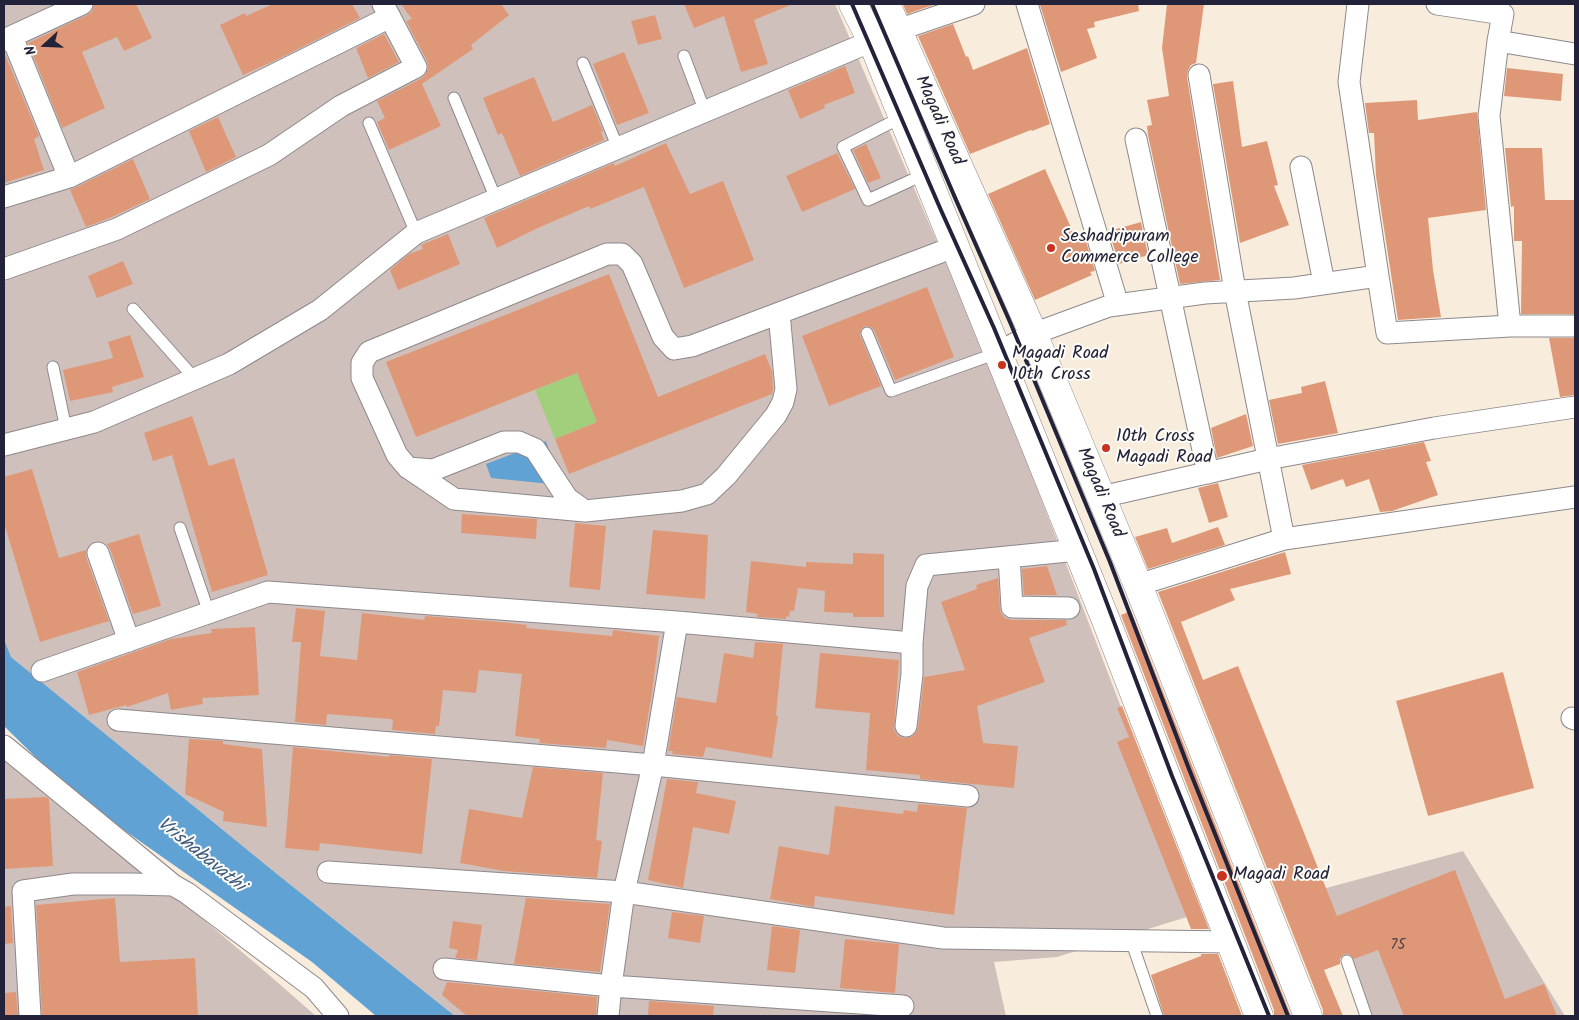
<!DOCTYPE html>
<style>
body{margin:0}
#map{position:relative;width:1579px;height:1020px;overflow:hidden;background:#f8eddc;font-family:Kalam,sans-serif}
canvas{display:block}
.frame{position:absolute;inset:0;border:5px solid #22223b;pointer-events:none}
.north{position:absolute;left:20px;top:20px;width:50px;height:50px;-webkit-text-stroke:4px #fdfcf7;paint-order:stroke;rotate:250deg;font-size:14px;font-weight:700;line-height:20px;text-align:center;color:#22223b}
.north::after{content:'';display:block;margin:auto;width:18px;height:22px;background:#22223b;clip-path:polygon(50% 0,100% 100%,50% 72%,0 100%)}
</style>
<div id="map">
<canvas width="1579" height="1020"></canvas>
<div class="frame"></div>
<div class="north">N</div>
</div>
<script>
const ctx = document.querySelector('canvas').getContext('2d');
ctx.lineJoin = 'round';
function fillPath(path, color) {
  ctx.fillStyle = color;
  ctx.fill(path, 'evenodd');
}
function trace(path, color, width, dash) {
  ctx.strokeStyle = color;
  ctx.lineWidth = width;
  ctx.lineCap = dash ? 'butt' : 'round';
  ctx.setLineDash(dash || []);
  ctx.stroke(path);
}
function label(font, color, halo, rows, align = 'center') {
  ctx.font = font + ' Kalam,sans-serif';
  ctx.lineWidth = 4;
  ctx.setLineDash([]);
  ctx.textBaseline = 'middle';
  ctx.strokeStyle = halo;
  ctx.fillStyle = color;
  for (const [text, x, y, turn = 0] of rows) {
    ctx.save();
    ctx.translate(x, y);
    ctx.rotate((+turn || 0) * Math.PI / 180);
    ctx.textAlign = isNaN(turn) ? turn : align;
    if (halo) ctx.strokeText(text, 0, 0);
    ctx.fillText(text, 0, 0);
    ctx.restore();
  }
}
const industrial = new Path2D(`
 M4,4H835L989,363L1200,913L1057,957L994,962L1006,1016H455L277,874L11,657L4,639Z
 M4,752L261,968L316,1016H4Z
 M1463,851L1565,1016H1365L1319,890Z`);
const green = new Path2D(`
 M577,373L597,422L555,439L535,390Z`);
const water = new Path2D(`
 M546,441L561,485L491,478L486,464Z
 M4,639L11,657L277,874L455,1016H376L312,962L74,795L4,726Z`);
const building = new Path2D(`
 M98,4H136L152,38L124,51L117,37L82,52L105,108L62,128L28,43L87,15L92,12L94,5Z
 M273,4H352L360,18L274,61L243,75L220,25L245,13L246,16Z
 M401,4H501L509,15L471,45L473,49L422,84L441,126L389,150L377,122L385,118L377,101L422,78L426,74L428,68L427,61L406,21L412,19Z
 M684,4H793L754,20L768,64L741,72L724,16L694,28Z
 M903,4H936L907,14Z
 M1044,4H1138L1139,11L1094,22L1095,27L1087,29L1097,58L1061,72L1040,5Z
 M1167,4H1204L1196,63L1191,65L1188,70L1187,77L1220,280L1180,284L1148,135L1147,126L1152,125L1147,100L1169,96L1162,48Z
 M655,15L662,39L638,45L631,21Z
 M953,24L966,57L968,56L973,70L1027,48L1050,124L1032,131L1031,130L970,154L918,36Z
 M384,34L399,62L368,78L356,48Z
 M4,52L39,136L34,139L44,170L4,183Z
 M624,52L649,113L617,125L593,64Z
 M845,66L855,93L824,105L825,108L800,119L788,90Z
 M1507,68L1563,74L1561,101L1504,96Z
 M534,77L553,122L592,105L603,131L601,132L604,140L520,176L502,133L498,135L483,98Z
 M1233,81L1242,147L1267,141L1278,185L1274,186L1289,225L1240,243L1213,84Z
 M1417,100L1418,120L1477,112L1486,210L1428,218L1433,270L1441,317L1398,320L1376,176L1374,133H1369L1365,103Z
 M218,117L236,157L206,172L189,131Z
 M666,143L690,194L723,181L754,260L684,288L644,187L590,209L589,206L540,227L497,248L484,218L614,163L615,166Z
 M866,144L881,178L868,183L853,150Z
 M1505,148H1542L1545,200H1575V314H1521L1522,241H1514V206L1511,207Z
 M837,153L855,189L802,212L786,176Z
 M133,159L150,199L112,217L86,227L70,190Z
 M1045,169L1077,241L1085,238L1095,271L1090,272L1092,275L1035,300L988,194Z
 M1141,222L1148,255L1119,264L1109,231Z
 M448,234L460,264L398,290L390,270L409,254L423,249L421,245Z
 M123,261L133,284L97,298L88,276Z
 M609,274L658,397L765,354L772,371L773,388L772,394L569,474L555,439L597,422L577,373L416,437L386,362Z
 M927,287L954,357L895,380L874,330L871,327L865,326L861,329L860,335L881,386L829,406L802,336Z
 M130,335L144,377L112,387L113,392L70,401L63,370L113,358L108,342Z
 M1549,338H1575V395L1560,397Z
 M1325,381L1338,433L1278,444L1269,400L1302,393L1301,387Z
 M1246,414L1253,446L1217,458L1211,428Z
 M192,416L209,466L234,458L268,575L212,592L172,455L153,461L144,433Z
 M1424,442L1431,461L1426,462L1438,495L1392,511L1380,512L1369,479L1346,487L1343,479L1311,490L1302,465Z
 M32,469L59,558L86,550V557L109,621L40,642L4,523V477Z
 M1218,483L1228,517L1209,523L1198,488Z
 M462,514L537,519L536,539L461,533Z
 M575,523L606,526L600,590L569,587Z
 M1218,527L1225,545L1148,569L1135,537L1167,528L1172,543Z
 M653,530L708,535L705,599L646,594Z
 M139,534L161,606L133,614L110,549L107,544Z
 M1285,552L1291,574L1230,589L1235,600L1181,622L1203,680L1238,666L1337,916L1455,870L1505,999L1544,984L1557,1016H1404L1378,950L1354,959L1349,954H1344L1340,959V964L1324,970L1343,1016H1323V1010L1158,592Z
 M853,553L884,554V617H853V613L824,612L825,591L798,588L794,611H790L789,617L786,616V619L757,617L758,614L746,612L751,561L806,567V562L853,564Z
 M1047,566L1057,595H1024L1022,569Z
 M998,578L1000,608L1001,613L1005,618L1012,620H1066L1067,625L1029,638L1045,682L977,706L983,743L1018,746L1014,788L920,779V775L866,770L870,713L815,708L820,653L899,660L894,730L898,736L904,738L911,737L916,733L918,727L924,677L965,670L941,602L977,589L976,585Z
 M296,608L325,611L320,656L357,660L362,613L424,620L425,616L501,622L527,625L526,628L612,636L613,630L659,636L652,693L643,746L607,740L606,748L539,743L540,739L515,736L522,674L479,670L476,693L443,690L439,726H436L435,734L392,730L393,720L390,719L327,714L326,725L295,722L301,642H292Z
 M1131,611L1291,1016H1274V1010L1121,615Z
 M255,627L259,695L202,698L203,704L171,710L168,693L127,707L126,705L89,715L77,672L171,639L212,633L211,629Z
 M755,642L783,644L776,715L778,716L772,758L706,747L703,757L672,754L673,751H668L677,697L716,703L724,653L753,658Z
 M1503,672L1534,788L1428,816L1396,701Z
 M1122,706L1209,929H1191L1117,742L1129,737L1117,708Z
 M189,739L223,741V744L262,749L267,827L223,821L224,812L185,794Z
 M293,747L389,757V755L432,759L422,854L320,843L319,851L285,848Z
 M533,767L603,773L596,840L602,841L597,878L504,871L460,863L469,809L522,818Z
 M667,779L698,782L696,793L736,801L729,834L693,827L683,888L648,880Z
 M46,797L49,799L53,866L4,869V799Z
 M918,804L967,808L954,915L815,896L814,907L770,899L779,846L829,855L835,806L903,814L904,810L917,812Z
 M115,898L120,962L195,958L198,1016H42L36,905Z
 M526,898L610,904L600,972L514,964Z
 M11,906L13,943L4,944V907Z
 M672,912L704,916L700,943L668,938Z
 M453,921L482,925L477,960L455,958L458,950L449,948Z
 M772,926L800,930L795,973L767,970Z
 M845,939L899,944L895,993L840,988Z
 M1201,954H1218L1242,1016H1164L1151,975L1201,956Z
 M447,982L597,997L596,1016H467L442,995Z
 M16,992L18,1016H4V993Z
 M649,1001L714,1006L713,1016H648Z`);
const service = new Path2D(`
 M684,56L705,112
 M583,63L618,148
 M454,98L496,199
 M902,117L843,147L868,200L925,174
 M369,123L416,233
 M133,309L195,379
 M867,333L891,391L997,353
 M53,367L66,429
 M180,528L209,613
 M1131,940L1157,1016
 M1347,961L1366,1016`);
const minor = new Path2D(`
 M1027,4L1118,305
 M1358,4L1349,82L1378,276
 M1437,4L1503,14L1498,41L1575,54
 M898,30L974,4
 M12,37L69,177L390,17
 M4,40L82,4
 M1498,41L1489,116L1510,326H1575
 M1199,75L1235,291L1284,539
 M1136,139L1208,473
 M1301,167L1324,283
 M4,197L69,177
 M4,269L117,229L269,155L341,106L416,67L383,4
 M779,313L786,389L783,402L776,415L726,476L707,494L682,501L585,511L567,498L535,449L519,442H504L433,470L408,468L397,455L362,378V363L369,352L607,254H622L632,264L663,337L674,349L692,346L954,247
 M997,353L1033,334L1109,306L1205,293L1294,288L1378,276L1387,333L1510,326
 M4,445L94,422L229,364L320,310L416,233L872,41
 M410,469L454,499L585,511
 M1101,497L1268,459L1434,428L1575,407
 M98,553L129,641
 M1009,557L1012,607L1069,608
 M1138,585L1284,539L1575,497
 M42,671L268,592L677,622
 M1572,718L1575,719
 M118,720L653,765L968,796
 M906,726L912,674V643
 M4,746L173,885
 M328,872L624,892L943,938L1229,942
 M444,969L611,986L903,1006
 M30,1016L23,891L73,884H131L173,885L187,893L314,988L338,1016
 M608,1016L611,986L624,892L653,765L677,622L912,643L917,586L926,565L1078,550`);
const primary = new Path2D(`
 M853,4L872,41L1107,623L1259,1016
 M886,4L1029,324L1138,585L1308,1016`);
const rail = new Path2D(`
 M852,4L940,208L994,328L1094,569L1172,776L1269,1016
 M872,4L956,200L1010,322L1110,562L1189,769L1288,1016`);
const markers = [
 [1051,248,5,"#c8321e"],
 [1002,365,5,"#c8321e"],
 [1106,448,5,"#c8321e"],
 [1222,876,6,"#c8321e"]
];
const numberNames = [
 ["75",1398,946]
];
const streetNames = [
 ["Magadi Road",938,121,66],
 ["Magadi Road",1099,493,67]
];
const poiNames = [
 ["Seshadripuram",1061,238],
 ["Commerce College",1061,259],
 ["Magadi Road",1012,355],
 ["10th Cross",1012,376],
 ["10th Cross",1116,438],
 ["Magadi Road",1116,459],
 ["Magadi Road",1233,876]
];
const waterNames = [
 ["Vrishabavathi",200,856,39]
];
fillPath(industrial, '#d0c0bc');
fillPath(green, '#a2cf7c');
fillPath(water, '#60a2d4');
fillPath(building, '#df9877');
trace(service, '#8d888c', 13);
trace(minor, '#8d888c', 23);
trace(primary, '#8d888c', 29);
trace(service, '#fff', 11);
trace(minor, '#fff', 21);
trace(primary, '#fff', 28);
trace(rail, '#22223b', 4);
for (const [x, y, r, color] of markers) {
  const dot = new Path2D();
  dot.arc(x, y, r, 0, 2 * Math.PI);
  ctx.fillStyle = color;
  ctx.fill(dot);
  trace(dot, '#fdfcf7', 2);
}
label('15px', '#51404a', null, numberNames);
label('18px', '#22223b', '#fdfcf7', streetNames);
label('18px', '#22223b', '#fdfcf7', poiNames, 'left');
label('italic 19px', '#3e5c80', '#fdfcf7', waterNames);
</script>
